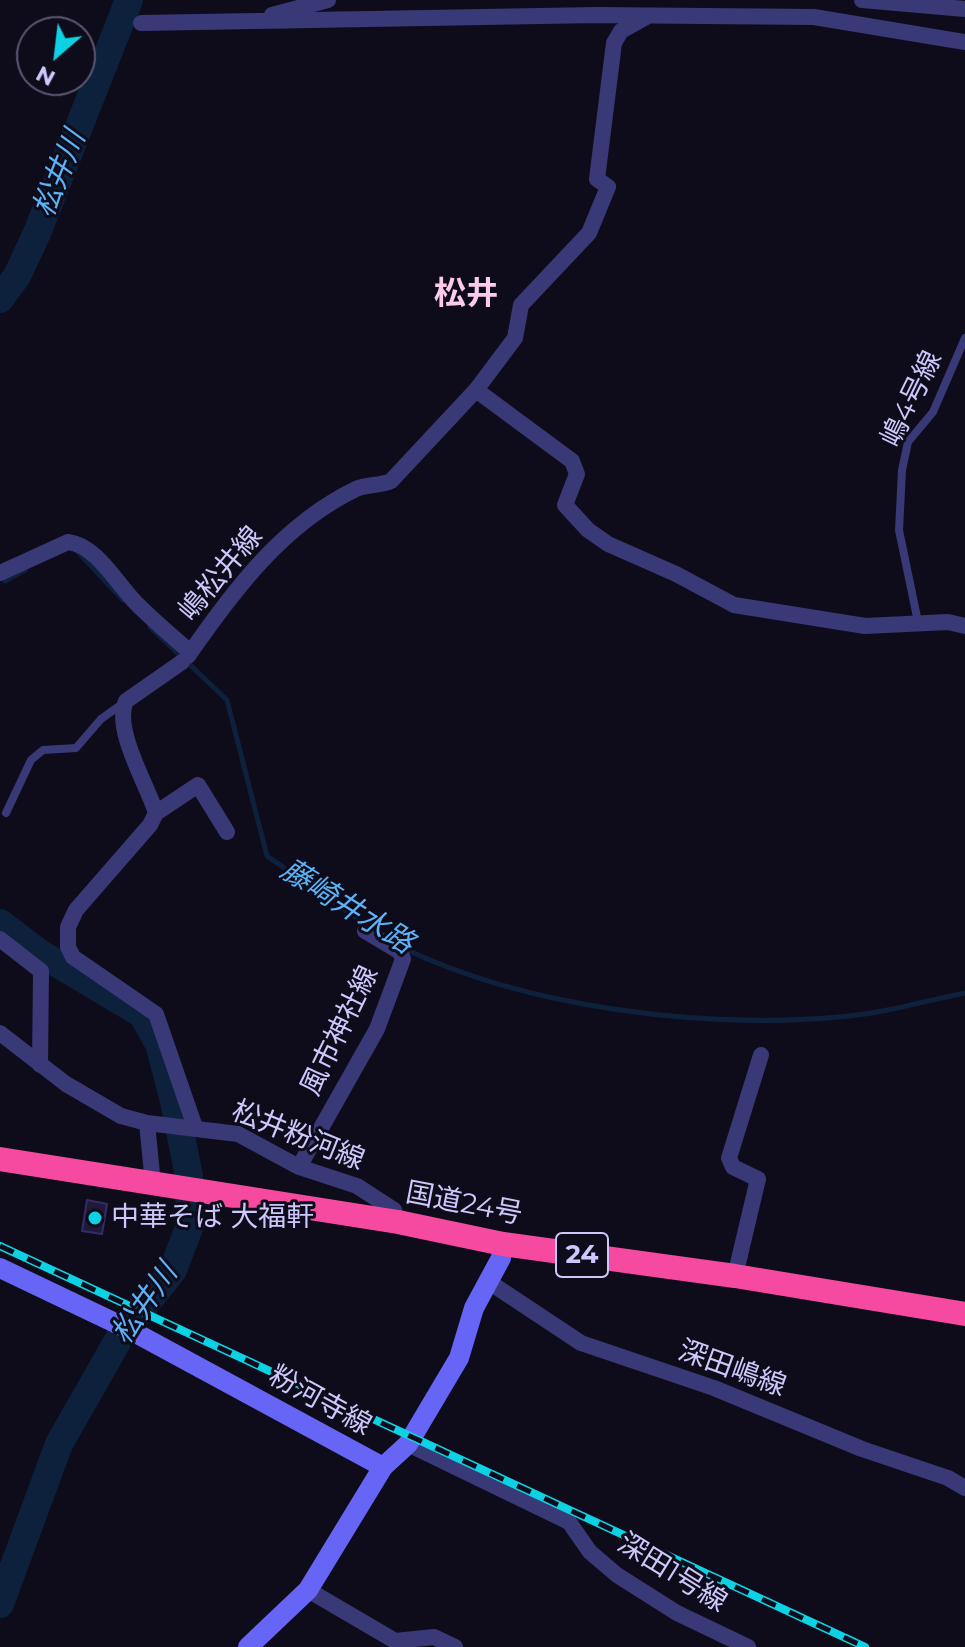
<!DOCTYPE html>
<meta charset="utf-8">
<style>
body{margin:0}
#map{position:relative;width:965px;height:1647px;overflow:hidden;background:#0e0c1a;font-family:Montserrat,sans-serif}
canvas{display:block}
.north{position:absolute;left:16px;top:16px;width:80px;height:80px;box-sizing:border-box;background:#0e0c1a;border:2px solid #5a5774;border-radius:50%;rotate:208deg;font-size:22px;font-weight:700;line-height:32px;text-align:center;color:#cdc8fc}
.north::after{content:'';display:block;margin:auto;width:28px;height:36px;background:#0dd2e3;clip-path:polygon(50% 0,100% 100%,50% 72%,0 100%)}
</style>
<div id="map">
<canvas width="965" height="1647"></canvas>
<div class="north">N</div>
</div>
<script>
const ctx = document.querySelector('canvas').getContext('2d');
ctx.lineJoin = 'round';
function trace(path, color, width, dash) {
  ctx.strokeStyle = color;
  ctx.lineWidth = width;
  ctx.lineCap = dash ? 'butt' : 'round';
  ctx.setLineDash(dash || []);
  ctx.stroke(path);
}
function fillPath(path, color) {
  ctx.fillStyle = color;
  ctx.fill(path, 'evenodd');
}
function label(font, color, halo, rows, align = 'center') {
  ctx.font = font + ' Montserrat,"Noto Sans JP",sans-serif';
  ctx.lineWidth = 6;
  ctx.setLineDash([]);
  ctx.textBaseline = 'middle';
  ctx.strokeStyle = halo;
  ctx.fillStyle = color;
  for (const [text, x, y, turn = 0] of rows) {
    ctx.save();
    ctx.translate(x, y);
    ctx.rotate((+turn || 0) * Math.PI / 180);
    ctx.textAlign = isNaN(turn) ? turn : align;
    if (halo) ctx.strokeText(text, 0, 0);
    ctx.fillText(text, 0, 0);
    ctx.restore();
  }
}
const stream = new Path2D(`
 M78,552L123,600
 M5,581L25,570
 M150,627L227,700L267,856L368,926
 M403,948C528,1008 702,1029 839,1017C881,1014 924,1001 965,993`);
const river = new Path2D(`
 M0,299L17,276L37,233L129,0
 M0,923L38,952L142,1014L159,1044L174,1101L189,1176L190,1225L173,1270L121,1335L59,1444L0,1604`);
const building = new Path2D(`
 M87,1200L107,1204L102,1234L82,1231Z`);
const lane = new Path2D(`
 M918,622L899,530L902,470L908,442L933,412L965,338
 M6,813L31,760L43,750L76,748L101,719L122,704`);
const street = new Path2D(`
 M862,0L965,9
 M272,15L328,0
 M141,23L597,15L814,17L965,42
 M476,390L515,338L521,305L589,233L608,187L597,179L614,43L621,31L648,16
 M0,573L68,542C97,545 118,586 138,605C154,621 173,637 190,652
 M188,656C233,591 283,524 356,489C367,484 380,486 391,481L476,390L572,461L577,474L565,505L588,530L608,544L676,574L734,605L865,626L948,622L965,626
 M182,662L126,701C113,729 147,784 156,813L150,825L76,910L68,927V947L73,957L156,1014L195,1127
 M156,813L198,785L227,832
 M0,939L41,971L40,1065
 M0,1033L66,1084L121,1116L147,1123L238,1134L299,1167L357,1186L394,1210L398,1222
 M147,1123L153,1184
 M299,1167L377,1029L403,959L400,952L365,931
 M735,1276L758,1179L733,1167L729,1158L761,1055
 M489,1282L581,1343L714,1388L862,1449L948,1478L965,1488
 M408,1444L569,1522L590,1552L617,1575L677,1613L748,1647
 M308,1590L395,1641L434,1637L455,1647`);
const secondary = new Path2D(`
 M0,1268L132,1331L383,1467
 M248,1647L308,1590L383,1467L408,1444L459,1358L474,1308L501,1258L503,1244`);
const highway = new Path2D(`
 M0,1159L398,1222L503,1244L735,1276L965,1314`);
const rail = new Path2D(`
 M0,1246L865,1647`);
const markers = [
 [95,1218,8,"#0dd2e3"]
];
const shields = [
 [582,1255,52]
];
const shieldNames = [
 ["24",582,1255]
];
const streetNames = [
 ["嶋4号線",912,399,-64],
 ["嶋松井線",221,574,-50],
 ["風市神社線",340,1031,-64],
 ["松井粉河線",298,1136,22],
 ["国道24号",464,1204,11],
 ["深田嶋線",732,1369,20],
 ["粉河寺線",320,1401,29],
 ["深田1号線",672,1573,32]
];
const poiNames = [
 ["中華そば 大福軒",111,1218]
];
const waterNames = [
 ["松井川",60,174,-68],
 ["藤崎井水路",347,907,32],
 ["松井川",145,1304,-55]
];
const quarterNames = [
 ["松井",466,295]
];
trace(stream, '#0e213c', 5);
trace(river, '#0e213c', 28);
fillPath(building, '#1f193a');
trace(building, '#362c65', 2);
trace(lane, '#3a3977', 8);
trace(street, '#3a3977', 16);
trace(secondary, '#6665f6', 20);
trace(highway, '#f54a9f', 24);
trace(rail, '#0dd2e3', 8);
trace(rail, '#0e0c1a', 5, [15]);
for (const [x, y, r, color] of markers) {
  const dot = new Path2D();
  dot.arc(x, y, r, 0, 2 * Math.PI);
  ctx.fillStyle = color;
  ctx.fill(dot);
  trace(dot, '#0e0c1a', 3);
}
for (const [x, y, w] of shields) {
  const box = new Path2D();
  box.roundRect(x - w / 2, y - 22, w, 44, 6);
  ctx.fillStyle = '#0e0c1a';
  ctx.fill(box);
  trace(box, '#cdc8fc', 2);
}
label('bold 26px', '#cdc8fc', null, shieldNames);
label('28px', '#cdc8fc', '#0e0c1a', streetNames);
label('28px', '#cdc8fc', '#0e0c1a', poiNames, 'left');
label('italic 30px', '#5cb2f6', '#0e0c1a', waterNames);
label('bold 32px', '#fccaeb', '#0e0c1a', quarterNames);
</script>
